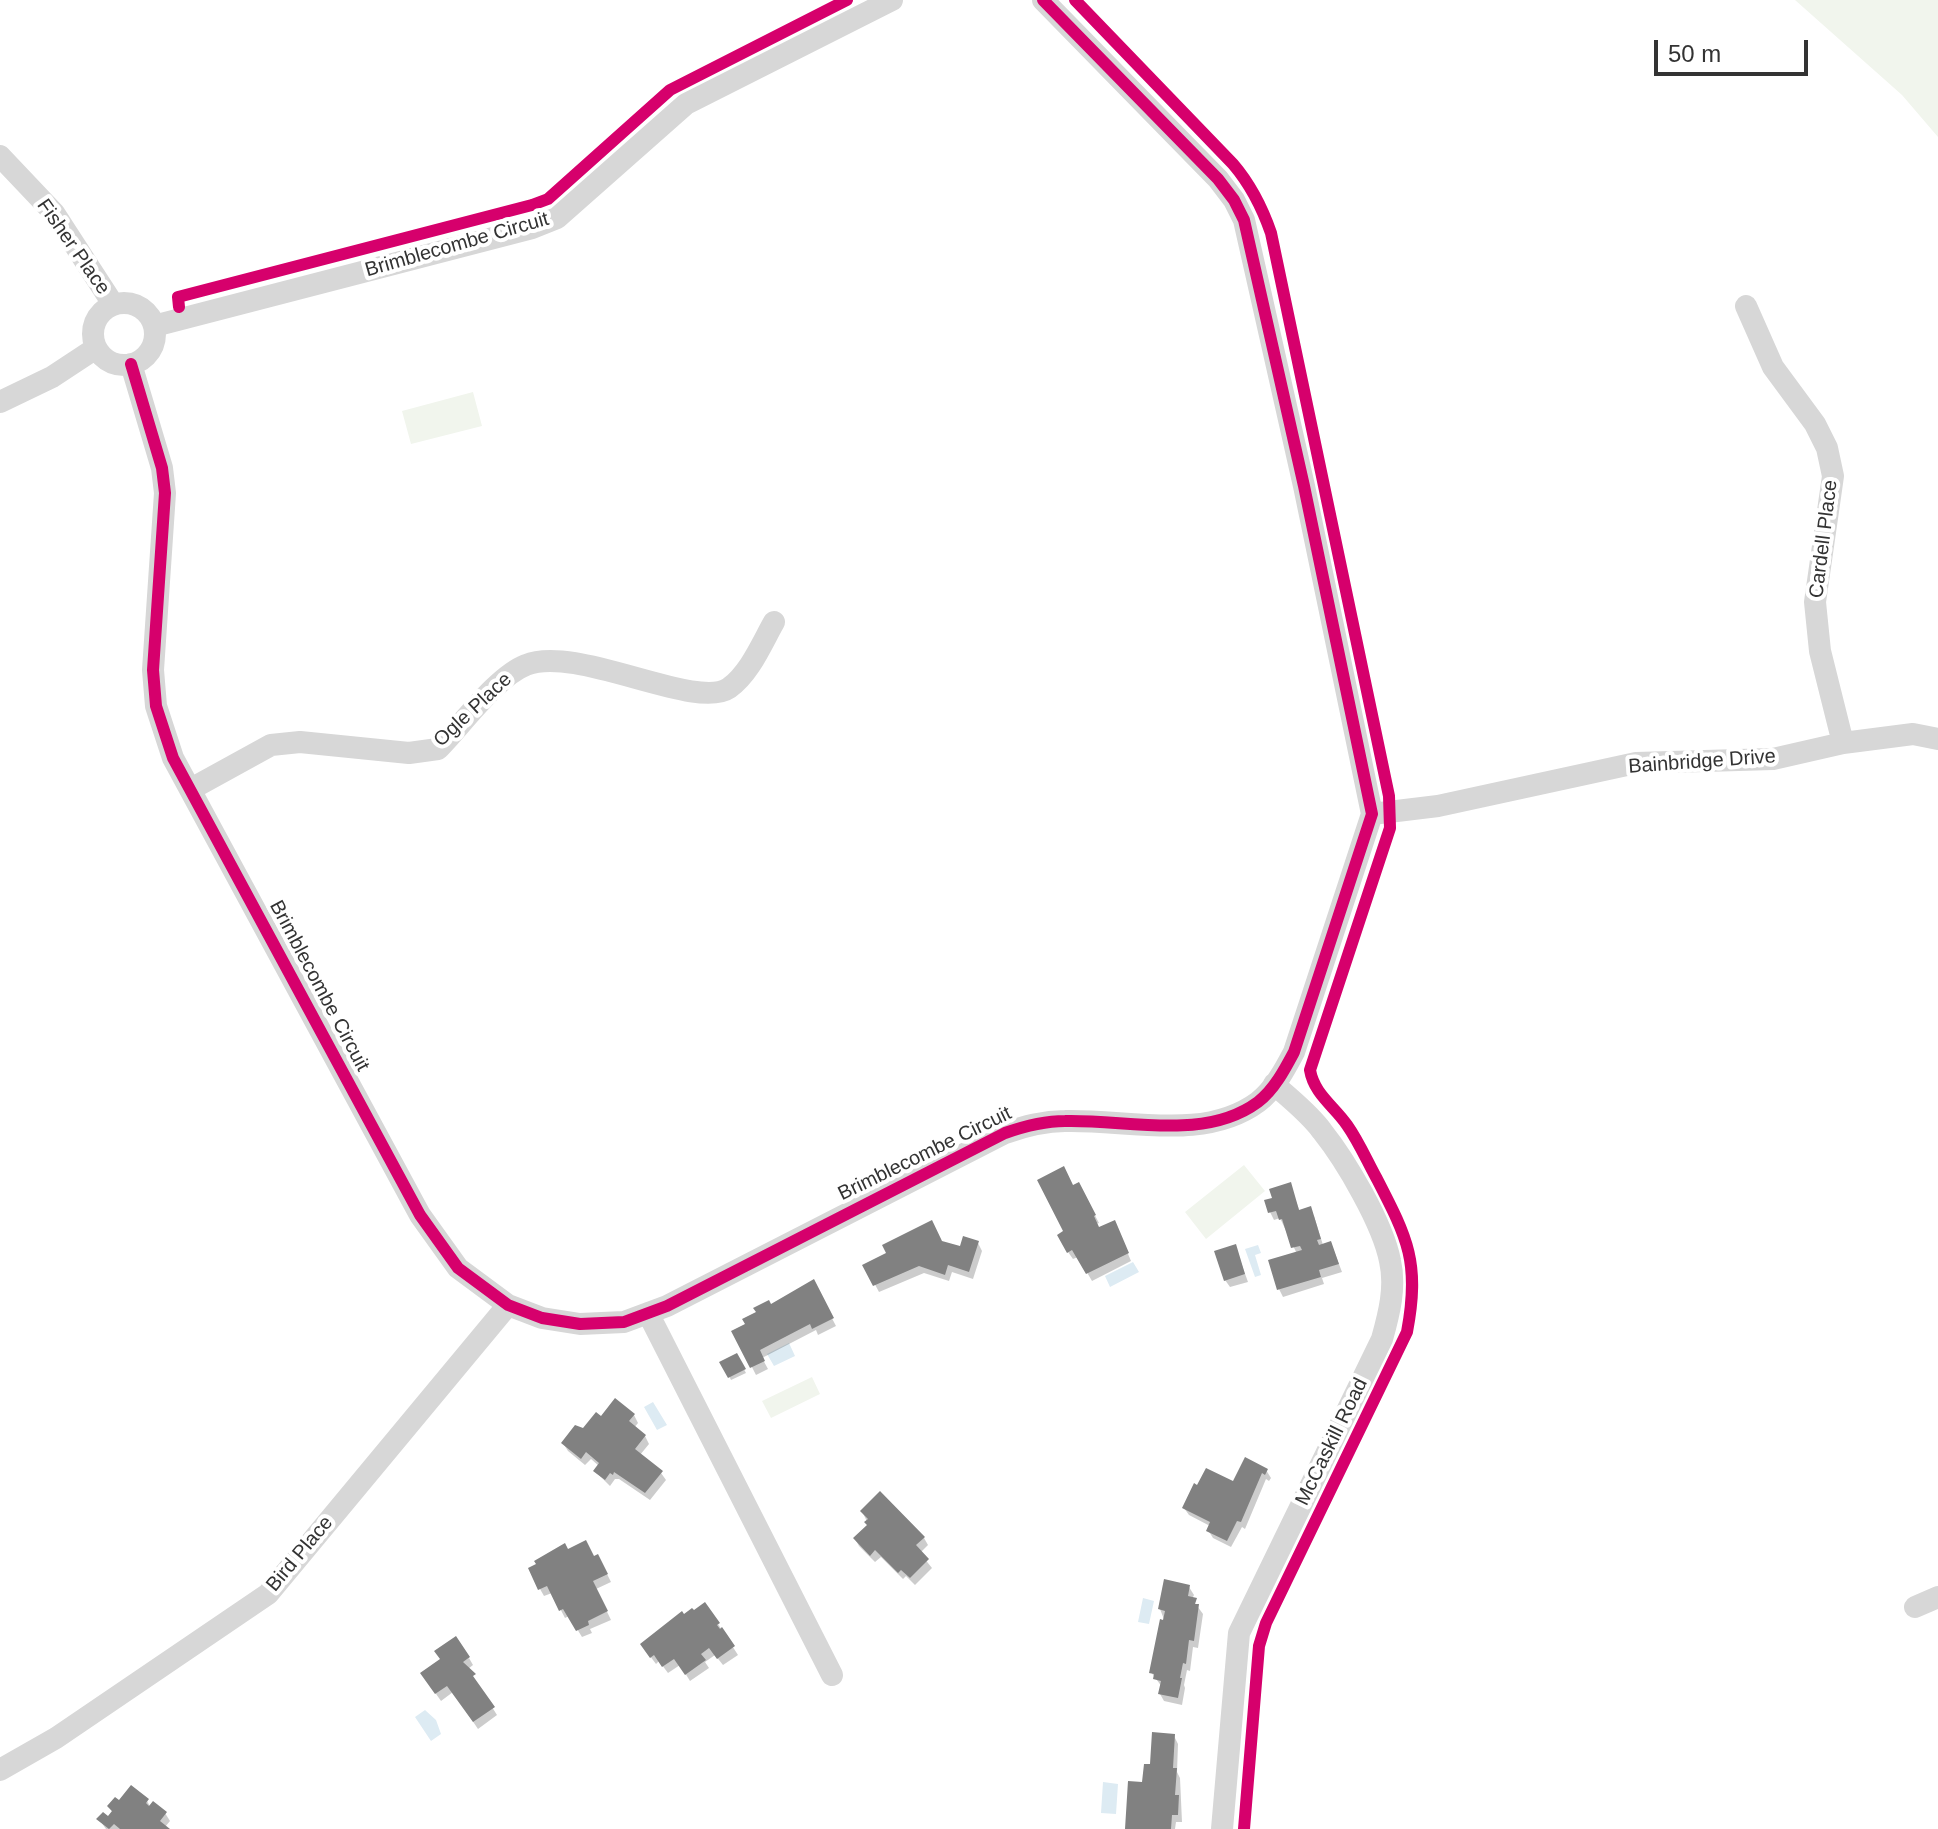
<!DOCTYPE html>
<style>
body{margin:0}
#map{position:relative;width:1938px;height:1829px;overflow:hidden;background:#fff;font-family:Helvetica,sans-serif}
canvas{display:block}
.scale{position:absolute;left:1654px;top:40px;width:154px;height:36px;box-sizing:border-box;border:4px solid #333;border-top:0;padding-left:10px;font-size:24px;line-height:28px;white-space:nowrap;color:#333;-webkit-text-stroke:6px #fff;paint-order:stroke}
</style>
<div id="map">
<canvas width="1938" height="1829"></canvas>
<div class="scale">50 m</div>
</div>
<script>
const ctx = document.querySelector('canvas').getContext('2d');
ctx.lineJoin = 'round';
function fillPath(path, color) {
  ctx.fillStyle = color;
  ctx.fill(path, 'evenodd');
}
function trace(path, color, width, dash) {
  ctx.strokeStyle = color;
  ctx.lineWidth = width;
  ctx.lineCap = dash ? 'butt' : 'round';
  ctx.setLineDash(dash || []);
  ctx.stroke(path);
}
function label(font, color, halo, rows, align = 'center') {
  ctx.font = font + ' Helvetica,sans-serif';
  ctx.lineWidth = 8;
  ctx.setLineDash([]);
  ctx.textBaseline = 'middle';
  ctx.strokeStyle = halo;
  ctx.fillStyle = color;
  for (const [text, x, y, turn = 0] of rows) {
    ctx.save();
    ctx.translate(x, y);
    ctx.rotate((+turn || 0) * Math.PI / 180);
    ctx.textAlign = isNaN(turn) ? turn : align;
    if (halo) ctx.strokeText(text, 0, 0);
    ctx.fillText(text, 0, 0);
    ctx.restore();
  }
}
const green = new Path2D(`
 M1795,0H1938V137L1902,95Z
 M473,392L482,426L411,444L402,411Z
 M1244,1165L1265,1191L1206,1239L1185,1212Z
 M812,1377L820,1394L771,1418L762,1401Z`);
const water = new Path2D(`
 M1258,1245L1261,1253L1255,1255L1261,1275L1255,1277L1245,1249Z
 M1133,1262L1139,1272L1110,1287L1105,1276Z
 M789,1343L795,1356L774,1366L767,1354Z
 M653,1402L667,1425L657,1430L644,1407Z
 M1143,1598L1154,1601L1149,1624L1138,1622Z
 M425,1710L436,1720L441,1734L431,1741L415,1717Z
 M1103,1782L1118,1784L1116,1814L1101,1813Z`);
const shadow = new Path2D(`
 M1079,1185L1099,1223L1096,1224L1099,1230H1118L1131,1261L1092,1281L1078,1257L1073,1259L1068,1252L1066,1232L1073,1187Z
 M1290,1185L1300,1212L1314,1216L1323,1245L1331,1243L1342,1272L1322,1278L1324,1284L1283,1297L1279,1289L1297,1254L1280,1218L1274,1220L1270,1212L1274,1199Z
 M941,1243L961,1249L978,1243L982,1251L973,1279L952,1272L949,1281L924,1273L879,1292L865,1266Z
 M1235,1246L1248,1282L1230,1287L1225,1280Z
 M813,1282L836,1326L818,1335L816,1330L762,1358L768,1369L756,1375L734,1332Z
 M737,1356L746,1373L731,1380L722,1362Z
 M634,1415L638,1423L634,1428L645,1436L649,1444L640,1455L661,1473L666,1480L650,1500L619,1479H615L610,1486L595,1471L599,1466L591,1459L585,1465L568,1451L563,1443L602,1419Z
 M1266,1470L1271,1478L1269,1481L1266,1479L1245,1529L1242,1527L1231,1547L1213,1538L1208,1530L1210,1526L1189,1515L1184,1508Z
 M862,1511L924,1538L928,1545L920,1553L932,1568L915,1585L906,1576L903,1579L881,1557L875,1562L859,1546L855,1539L869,1526Z
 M568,1551L594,1558L602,1564L611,1582L596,1589L611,1620L590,1629L592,1633L582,1637L569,1616L565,1618L552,1593L544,1596L540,1589Z
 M1189,1587L1194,1595L1192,1599L1203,1614L1198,1648L1193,1647L1190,1671L1187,1670L1184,1685L1185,1688L1182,1705L1164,1701L1160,1694L1162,1687L1151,1672L1165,1622L1160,1609Z
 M718,1624L738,1655L723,1665L715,1655L705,1662L709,1668L690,1681L680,1665L668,1673L659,1661L656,1664L647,1652Z
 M469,1658L473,1665L468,1669L497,1715L478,1729L453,1692L441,1701L427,1681Z
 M1174,1736L1178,1744L1177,1772L1180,1778L1182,1822H1176L1175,1829H1127L1152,1767Z
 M147,1801L151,1808L165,1813L170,1821L165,1827L167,1829H106L99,1819H108L113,1813L109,1807L119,1803Z`);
const building = new Path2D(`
 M1064,1166L1073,1185L1079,1182L1096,1215L1094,1216L1099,1227L1115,1220L1129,1253L1086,1274L1072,1250L1067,1253L1057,1235L1063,1231L1037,1180Z
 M1291,1182L1299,1210L1311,1206L1321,1239L1317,1240L1319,1245L1331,1241L1339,1264L1319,1270L1321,1277L1277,1290L1268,1260L1302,1250L1300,1246L1291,1248L1282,1219L1279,1220L1276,1211L1268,1213L1264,1200L1272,1198L1269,1189Z
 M932,1220L942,1241L960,1246L963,1236L979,1241L969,1272L948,1265L945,1275L919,1266L873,1286L862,1265L886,1253L882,1245Z
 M1236,1244L1245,1274L1224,1281L1214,1251Z
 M814,1279L834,1318L812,1329L810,1324L760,1350L765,1361L750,1368L731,1331L745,1324L742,1319L756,1312L753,1308L769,1300L771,1304Z
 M737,1353L746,1369L728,1378L719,1362Z
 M615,1398L635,1414L629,1421L646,1435L635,1449L663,1471L645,1493L614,1472L613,1475L610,1473L605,1480L593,1471L599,1463L586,1452L581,1459L561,1443L575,1425L583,1428L596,1412L601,1416Z
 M1245,1457L1268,1469L1265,1475L1262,1473L1241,1522L1237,1521L1227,1541L1206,1531L1210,1522L1182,1508L1194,1483L1197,1485L1206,1468L1233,1481Z
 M880,1491L925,1537L916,1545L929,1559L910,1578L901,1570L898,1573L875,1550L870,1556L853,1538L867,1525L864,1522L868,1519L860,1511Z
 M586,1540L594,1556L598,1554L608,1574L593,1581L608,1611L588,1621L589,1625L576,1631L563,1609L559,1611L547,1586L538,1590L528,1568L536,1564L534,1561L565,1543L568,1549Z
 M1164,1579L1190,1585L1188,1596L1197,1598L1195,1604H1199L1194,1641L1189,1640L1186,1664L1183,1663L1180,1678H1182L1178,1698L1158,1694L1161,1681L1153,1679L1154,1674L1149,1673L1160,1619L1163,1620L1165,1611L1158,1609Z
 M705,1602L720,1623L717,1625L720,1629L722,1627L735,1646L717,1659L709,1648L701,1654L706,1660L685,1675L674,1659L662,1667L654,1655L650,1658L640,1644L682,1611L684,1614L692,1608L694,1610Z
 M456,1636L470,1657L463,1662L476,1674L473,1676L495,1707L473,1722L447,1686L435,1694L420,1673L440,1659L434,1651Z
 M1152,1732L1175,1734L1173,1768H1177L1175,1795H1179L1178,1815H1172L1171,1829H1125L1128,1781L1142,1782L1144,1764H1150Z
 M131,1785L149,1799L146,1803L149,1806L153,1801L167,1812L160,1821L170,1829H120L114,1824L109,1829L96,1819L103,1812L108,1816L112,1811L107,1806L115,1797L119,1800Z`);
const minor = new Path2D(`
 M0,156L54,213L113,304
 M93 334a31 31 0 1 1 62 0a31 31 0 1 1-62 0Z
 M1746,306L1773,367L1815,424L1827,448L1833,476L1815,602L1820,651L1843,743
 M154,326L532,228L557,218L686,104L892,0
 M131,364L162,468L165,493L153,670L156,706L173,758L420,1215L458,1268L508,1305L542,1318L580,1324L624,1322L667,1306L1005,1133C1025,1126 1043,1121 1065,1121C1126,1119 1204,1142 1258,1102C1274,1090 1285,1069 1294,1052L1372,814L1304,486L1244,220L1234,200L1218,179L1043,0
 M0,402L52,377L96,348
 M191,789L271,745L300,742L409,753L438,749C461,726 497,676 526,665C575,644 696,711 729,688C750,673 762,643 774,622
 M1372,814L1438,806L1636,763L1773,759L1843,743L1913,734L1938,739
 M648,1313L832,1675
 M1915,1607L1938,1597
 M0,1770L56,1738L268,1594L508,1305
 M1222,1829L1239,1633L1382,1339C1389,1314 1396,1287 1390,1261C1383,1224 1346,1161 1322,1131C1309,1113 1290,1099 1274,1084`);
const cycleway = new Path2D(`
 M1075,0L1233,164C1251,185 1262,207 1271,233L1389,796L1390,828L1310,1070C1314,1094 1334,1106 1347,1125C1359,1142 1367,1161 1377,1179C1408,1239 1420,1263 1407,1332L1266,1623L1259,1646L1244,1829
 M179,307L178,297L532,205L548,199L670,90L847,0
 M131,364L162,468L165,493L153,670L156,706L173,758L420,1215L458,1268L508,1305L542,1318L580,1324L624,1322L667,1306L1005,1133C1025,1126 1043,1121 1065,1121C1126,1119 1204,1142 1258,1102C1274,1090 1285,1069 1294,1052L1372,814L1304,486L1244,220L1234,200L1218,179L1043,0`);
const streetNames = [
 ["Brimblecombe Circuit",457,245,-16],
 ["Fisher Place",73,247,55],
 ["Cardell Place",1824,539,-83],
 ["Ogle Place",473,710,-43],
 ["Bainbridge Drive",1702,762,-4],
 ["Brimblecombe Circuit",319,986,62],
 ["Brimblecombe Circuit",925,1154,-26],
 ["McCaskill Road",1332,1442,-64],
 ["Bird Place",300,1554,-50]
];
fillPath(green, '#f1f5ed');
fillPath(water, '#ddebf3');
fillPath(shadow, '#0003');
fillPath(building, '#818181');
trace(minor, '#d7d7d7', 22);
trace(cycleway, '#d6006c', 12);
label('20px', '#333', '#fff', streetNames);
</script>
